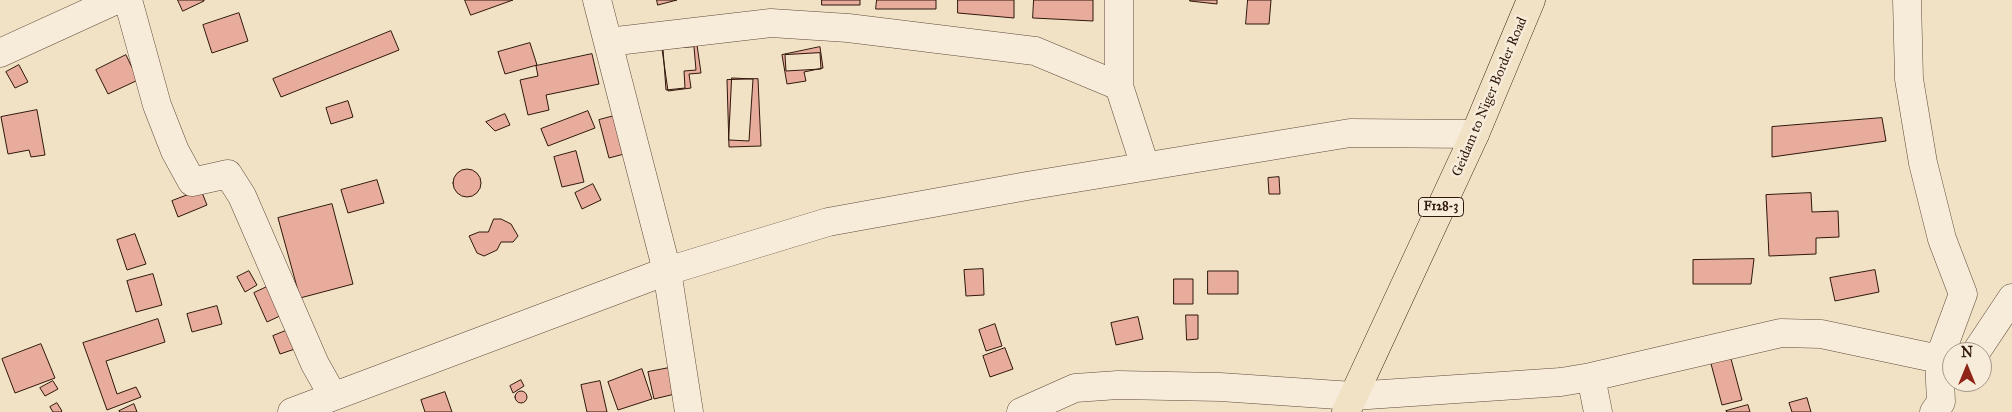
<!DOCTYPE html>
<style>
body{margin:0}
#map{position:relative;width:2012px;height:412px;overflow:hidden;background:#f1e1c5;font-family:"IM FELL Great Primer",serif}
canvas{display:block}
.north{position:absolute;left:1942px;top:342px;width:50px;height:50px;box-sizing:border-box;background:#f6ecd9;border:1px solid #a69787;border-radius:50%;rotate:0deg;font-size:14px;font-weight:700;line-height:20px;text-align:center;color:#2f170b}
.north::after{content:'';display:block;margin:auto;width:18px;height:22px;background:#8f2418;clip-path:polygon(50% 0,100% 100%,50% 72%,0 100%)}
</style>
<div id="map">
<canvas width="2012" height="412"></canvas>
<div class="north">N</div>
</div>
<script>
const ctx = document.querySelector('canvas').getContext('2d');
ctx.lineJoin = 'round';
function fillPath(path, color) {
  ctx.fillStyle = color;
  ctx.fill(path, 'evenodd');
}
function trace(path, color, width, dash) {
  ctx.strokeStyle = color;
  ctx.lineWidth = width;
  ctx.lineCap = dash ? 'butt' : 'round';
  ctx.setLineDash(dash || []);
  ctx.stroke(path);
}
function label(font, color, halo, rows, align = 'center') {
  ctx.font = font + ' "IM FELL Great Primer",serif';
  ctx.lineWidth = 5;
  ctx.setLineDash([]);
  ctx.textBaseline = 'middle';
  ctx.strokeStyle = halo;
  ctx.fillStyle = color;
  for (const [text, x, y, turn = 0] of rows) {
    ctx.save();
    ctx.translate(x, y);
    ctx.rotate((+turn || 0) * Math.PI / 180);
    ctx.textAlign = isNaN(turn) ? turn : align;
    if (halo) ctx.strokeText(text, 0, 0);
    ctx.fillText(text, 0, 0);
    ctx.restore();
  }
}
const building = new Path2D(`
 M178,0H204V1L183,11Z
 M465,0H513L471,15Z
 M657,0H677L658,5Z
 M822,0H860V5H822Z
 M877,0H936V9H876Z
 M958,0H1014V18L958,13Z
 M1034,0H1093V21L1033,18Z
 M1190,0H1217V4L1190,1Z
 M1248,0H1271L1269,24H1246Z
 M239,13L248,41L212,53L203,25Z
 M391,31L399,50L281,97L273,79Z
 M530,43L537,65L505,74L498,52Z
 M697,45L701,73L689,74L691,88L668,91L662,49Z
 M694,47L696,70L684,71L685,88L666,90L663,49Z
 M820,47L823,68L804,72L806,81L787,84L782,55Z
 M820,53L821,69L786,71L785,55Z
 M592,54L599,84L546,95L549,110L528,115L520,80L538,76L536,66Z
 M126,55L138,80L108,94L96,70Z
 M19,65L28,82L15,88L6,72Z
 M732,78L753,79L749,141L729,140Z
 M758,79L761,146L729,147L727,80Z
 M348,101L353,117L331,124L326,108Z
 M37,110L45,155L31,157L29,150L8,154L1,117Z
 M588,111L595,128L548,146L541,129Z
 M505,114L510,125L495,131L486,122Z
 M618,115L628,153L609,158L599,120Z
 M1882,118L1886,141L1772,157V127Z
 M576,151L584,182L562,187L554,157Z
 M453 183a14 14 0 1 1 28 0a14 14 0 1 1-28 0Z
 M1279,177L1280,194H1269L1268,178Z
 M377,180L384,203L348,213L341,190Z
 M593,184L601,200L582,209L575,193Z
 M201,190L207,205L178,217L172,201Z
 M1811,193L1812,212L1838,211L1839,237L1816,238V254L1769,256L1766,195Z
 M332,204L353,284L300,298L278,218Z
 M494,219H501L511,224L518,236L513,242H501L497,250L484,256L477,253L469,236L479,232H488Z
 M135,234L146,264L127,270L117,240Z
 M1754,259L1751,284H1693V260Z
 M983,269L984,295L966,296L964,270Z
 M1875,270L1879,292L1835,301L1830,278Z
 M249,271L257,285L245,292L237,277Z
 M1208,271H1238V294H1208Z
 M153,274L162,305L136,312L127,281Z
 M1174,279H1193V304H1174Z
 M271,285L284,314L267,322L254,293Z
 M217,306L222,324L192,332L187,314Z
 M1186,315H1198V339L1187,340Z
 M1138,317L1143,339L1116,345L1111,323Z
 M158,319L165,342L106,361L117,394L136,387L141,397L107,410L83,343Z
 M995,324L1002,346L986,351L979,330Z
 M288,330L295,349L280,354L273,336Z
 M41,344L55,378L15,393L2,359Z
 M1005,348L1013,369L990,377L983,356Z
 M1730,355L1742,400L1722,405L1710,360Z
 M669,368L675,394L654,399L648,372Z
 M642,369L652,399L618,410L608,382Z
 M521,380L524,386L513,393L510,386Z
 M53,381L58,389L45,396L40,388Z
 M600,381L607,412H587L581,385Z
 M515 397a6 6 0 1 1 12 0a6 6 0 1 1-12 0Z
 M445,392L452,412H425L421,400Z
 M1807,398L1811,412H1792L1789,403Z
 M57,403L62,411L61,412H53L50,407Z
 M134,404L137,412H120L119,411Z
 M1748,405L1750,412H1727L1726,411Z`);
const minor = new Path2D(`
 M128,0L157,105L175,151L192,182L228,174L242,196L315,364L333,396
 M597,0L667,271L689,412
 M1119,0V86L1145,166
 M1907,0L1909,79L1923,163L1942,239L1963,294L1939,359L1941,402L1934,412
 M608,42L771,23L848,28L1035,51L1119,86
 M0,53L116,0
 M1976,352L2012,298
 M1591,377L1598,412
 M292,412L667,271L828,222L1027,186L1350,133L1475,134
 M1021,412L1075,388L1118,385L1220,387L1353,396L1561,382L1591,377L1781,333L1821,334L1939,359`);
const major = new Path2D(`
 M1346,412L1475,134L1531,0`);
const shields = [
 [1441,207,45]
];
const shieldNames = [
 ["F128-3",1441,207]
];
const streetNames = [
 ["Geidam to Niger Border Road",1490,97,-67]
];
fillPath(building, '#e7ac9c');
trace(building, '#2f170b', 1);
trace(minor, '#604a3a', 29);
trace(major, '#2f170b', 29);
trace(minor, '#f6ecd9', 28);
trace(major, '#f1e1c5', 28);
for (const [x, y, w] of shields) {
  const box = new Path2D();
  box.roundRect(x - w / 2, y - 9.5, w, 19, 4);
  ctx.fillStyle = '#f6ecd9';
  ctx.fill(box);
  trace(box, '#2f170b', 1);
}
label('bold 12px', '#2f170b', null, shieldNames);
label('14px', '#2f170b', '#f6ecd9', streetNames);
</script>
